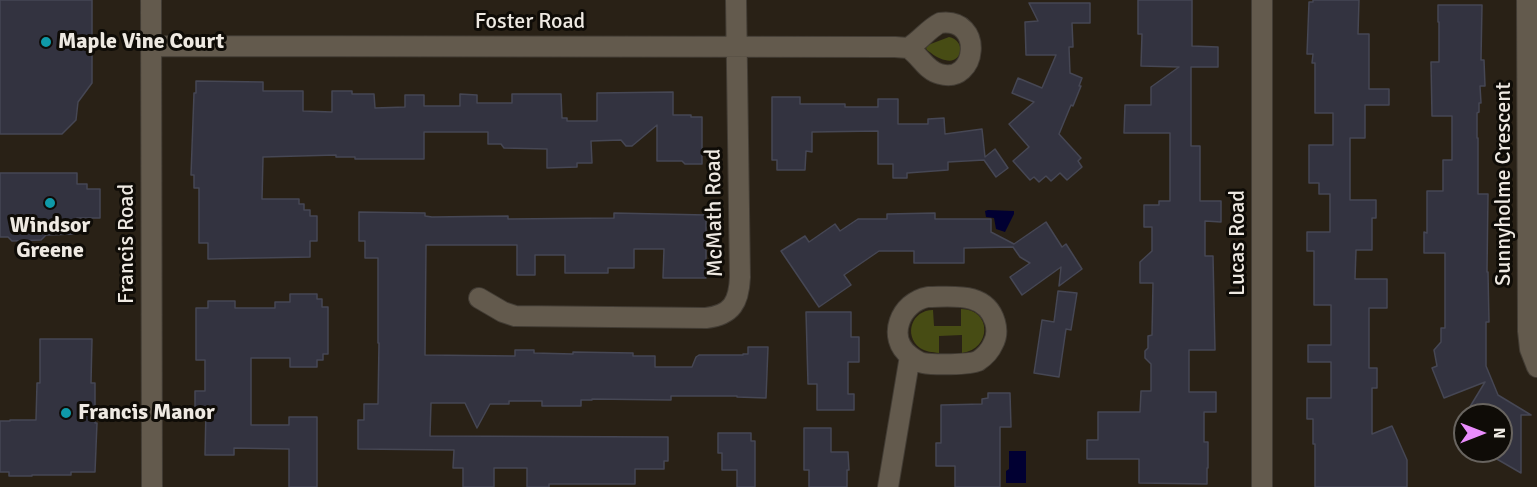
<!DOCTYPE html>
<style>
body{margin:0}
#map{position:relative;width:1537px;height:487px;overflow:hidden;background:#292116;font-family:Signika,sans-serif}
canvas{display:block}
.north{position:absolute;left:1453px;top:403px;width:60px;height:60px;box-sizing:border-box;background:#0f0c07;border:2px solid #68645f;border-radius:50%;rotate:90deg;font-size:16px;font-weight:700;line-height:24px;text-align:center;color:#eee9e2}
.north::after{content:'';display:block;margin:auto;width:21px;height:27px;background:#ea8dfd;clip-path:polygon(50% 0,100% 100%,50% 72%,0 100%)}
</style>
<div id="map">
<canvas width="1537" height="487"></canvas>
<div class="north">N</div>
</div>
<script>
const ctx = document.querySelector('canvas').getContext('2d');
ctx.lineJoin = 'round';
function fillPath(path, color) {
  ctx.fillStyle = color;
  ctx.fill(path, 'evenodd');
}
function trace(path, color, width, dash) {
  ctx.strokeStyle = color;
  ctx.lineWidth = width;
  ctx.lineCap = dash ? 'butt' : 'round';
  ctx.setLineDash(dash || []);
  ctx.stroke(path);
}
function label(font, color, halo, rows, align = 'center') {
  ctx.font = font + ' Signika,sans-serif';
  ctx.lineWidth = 6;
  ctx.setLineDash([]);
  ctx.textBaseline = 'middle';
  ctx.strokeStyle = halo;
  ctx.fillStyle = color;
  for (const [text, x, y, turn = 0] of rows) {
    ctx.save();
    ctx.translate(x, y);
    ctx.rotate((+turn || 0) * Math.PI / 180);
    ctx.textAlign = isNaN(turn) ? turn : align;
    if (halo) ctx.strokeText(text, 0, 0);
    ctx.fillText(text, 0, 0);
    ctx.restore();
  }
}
const green = new Path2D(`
 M949,37C967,41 962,65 945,60C939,59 932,54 927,50L926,48L928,45Z
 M961,309C992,309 992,349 962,353V335L939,336V353C932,352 926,352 920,348C903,335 912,310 933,310L934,326H961Z`);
const water = new Path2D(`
 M988,210L1014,211V214L1005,232L996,229L994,218L986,217L985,211Z
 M1009,451H1026V483H1006V471L1009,469Z`);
const building = new Path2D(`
 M0,0H92V83L78,102L76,120L62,134H0Z
 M1138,0H1192V46L1218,47V67H1191V146H1200V201H1221V222L1205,221V256H1213L1215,350H1189V392H1216V412H1204V442H1208V468H1207V484L1139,483V459H1087V440H1098V412H1140L1141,391H1151V364L1145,358V351L1148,348V336L1152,335L1153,283H1140V262L1152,251V227H1144V205H1159V201H1170V133H1124L1125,105H1151V87L1179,67L1141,66L1142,34H1138Z
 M1313,0H1359L1358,34H1369V89H1389V105H1365V138H1350V200H1376V218H1372V250H1356L1355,279H1387V308H1369V368H1377V388H1372V434L1392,426L1407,460V487H1315V444H1313V419H1307V398H1331V362H1308V345H1331V305H1314V251H1307V232H1330V194H1319V183H1309V145H1333V113H1315V63H1312L1313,54H1307L1309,2H1313Z
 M1029,3H1090V23H1072L1073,47H1069L1070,73L1082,78L1079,86H1081L1073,106L1071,105L1059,134L1081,158L1078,161L1082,167L1067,180L1060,173L1051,181L1046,176L1039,182L1034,177L1030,180L1013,161L1029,147L1009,124L1034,102L1012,93L1018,78L1042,88L1056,55H1026L1025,22L1038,21Z
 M1438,5H1482L1481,60H1484L1485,86H1480L1481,103H1479V112L1477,113V138H1478V194H1488L1487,272H1488L1489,322H1486V366L1498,395L1531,415H1521V473L1483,451H1501V415H1465L1485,382L1444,398L1432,368L1437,366L1434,350L1441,342V328H1445V253H1424V232L1427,233V191H1443V160H1452V116H1432L1431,62H1439V22H1438Z
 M196,81L263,82V91H303V111L332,112V91H352V94H374L375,108L405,107V95H424V106H460V94L477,95V103H512V94H561L562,118H567V121H597V93L673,92V115H691V117H702V164H685L682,161H657V125L632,146H626L621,140L591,141L592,163H577V167L547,168V149L504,148L501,144H488V132H424V159H355V157H336V155L263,157L262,199H299V204H304V210H310V216H317V241H310V257L208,259V243H199V188H194V175H191L194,93H196Z
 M772,97H800V104H845V107H878V99H898V124H928V119L944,118L945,134L982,129L985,157L995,149L1008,168L996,177L984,160L948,162V170L907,173V178H893V164H878V131L812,132V152L806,151L805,170H777V160H772Z
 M0,173H77V184H87V189H100V218H77L75,234L46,235L41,240L12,241L8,237H0Z
 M359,212L425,213V216L432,217L508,216V219L614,218V213L706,215V278H663L664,249H634V268H608V273H565V255H535V275H517V245H426L425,355L515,356V350H534V353L573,354V352L633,353V356H655V367H692L696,357L699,355H743V354H748V347H768L766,398L737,397V396H671V400L592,399V400H581V406H542V401H509V404H490L477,428L465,403H431L430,436L668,437V461H664V469H635V484H549V487H527V468H494V487H463V468H453L454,450L358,449V420H364V404H378L379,343H378V258H365V241H359Z
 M935,213V219H991V232L1014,244L1046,222L1062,247L1066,244L1082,269L1059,286L1061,267L1022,295L1010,277L1030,263L1020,257L1013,247L964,248V263H914V251H879L844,275L851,285L819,307L781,251L805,236L809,242L835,224L840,231L858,219H887V214Z
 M1058,291L1077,293L1071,330L1066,329L1059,377L1034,373L1042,320L1054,322Z
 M290,294H317V299H322V307H328V354H323V360H317V367H290V358H251V425H289V417H317V487H289V449L234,448V455H205L206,408H195V391H205V360H196V308H208V301H235V308H275V302H290Z
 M806,312H851V337H859V362H848V394H854V410H817V384H808Z
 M40,339H92L91,383H95V423H97L95,472H71V475H32V476H9V472H0V421H10V420H36L37,383H40Z
 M988,393H1010L1011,427H1000V487H955V466H936V443H941V405L982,404V399L988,398Z
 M804,428H831V452H848L849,470H847V487H809V470H804Z
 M718,433H751V441H755V487H737V470H722V453H718Z`);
const minor = new Path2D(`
 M151,0L152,487
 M1527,0L1528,331L1530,349L1537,367
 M940,23C985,17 977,85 940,74C926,71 920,55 908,48C920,41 928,29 940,23Z
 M151,46L895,47L908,48
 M928,297C952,297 986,291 995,322C997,329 997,337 993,344C990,351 984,357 978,361C969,365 933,365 923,363C918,362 914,359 910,356C886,338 900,302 928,297Z
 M479,298L503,312L515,316L706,318C732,315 739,302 740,277L736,0
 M888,487L910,356
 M1262,487V0`);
const markers = [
 [46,42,6,"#0f9aa8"],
 [50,203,6,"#0f9aa8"],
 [66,413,6,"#0f9aa8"]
];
const streetNames = [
 ["Foster Road",530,22],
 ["Sunnyholme Crescent",1504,184,-90],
 ["McMath Road",715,213,-91],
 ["Lucas Road",1238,243,-90],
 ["Francis Road",127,244,-90]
];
const poiNames = [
 ["Maple Vine Court",58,42],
 ["Windsor",50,226,"center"],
 ["Greene",50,251,"center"],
 ["Francis Manor",78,413]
];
fillPath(green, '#474c14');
fillPath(water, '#010032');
fillPath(building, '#333340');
trace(building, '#464754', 1.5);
trace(minor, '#423c34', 22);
trace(minor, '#635a4d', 20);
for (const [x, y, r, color] of markers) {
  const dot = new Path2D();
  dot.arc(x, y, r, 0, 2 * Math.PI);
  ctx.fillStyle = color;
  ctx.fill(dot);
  trace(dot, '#0f0c07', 2);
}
label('22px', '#eee9e2', '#0f0c07', streetNames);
label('bold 22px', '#eee9e2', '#0f0c07', poiNames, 'left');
</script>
